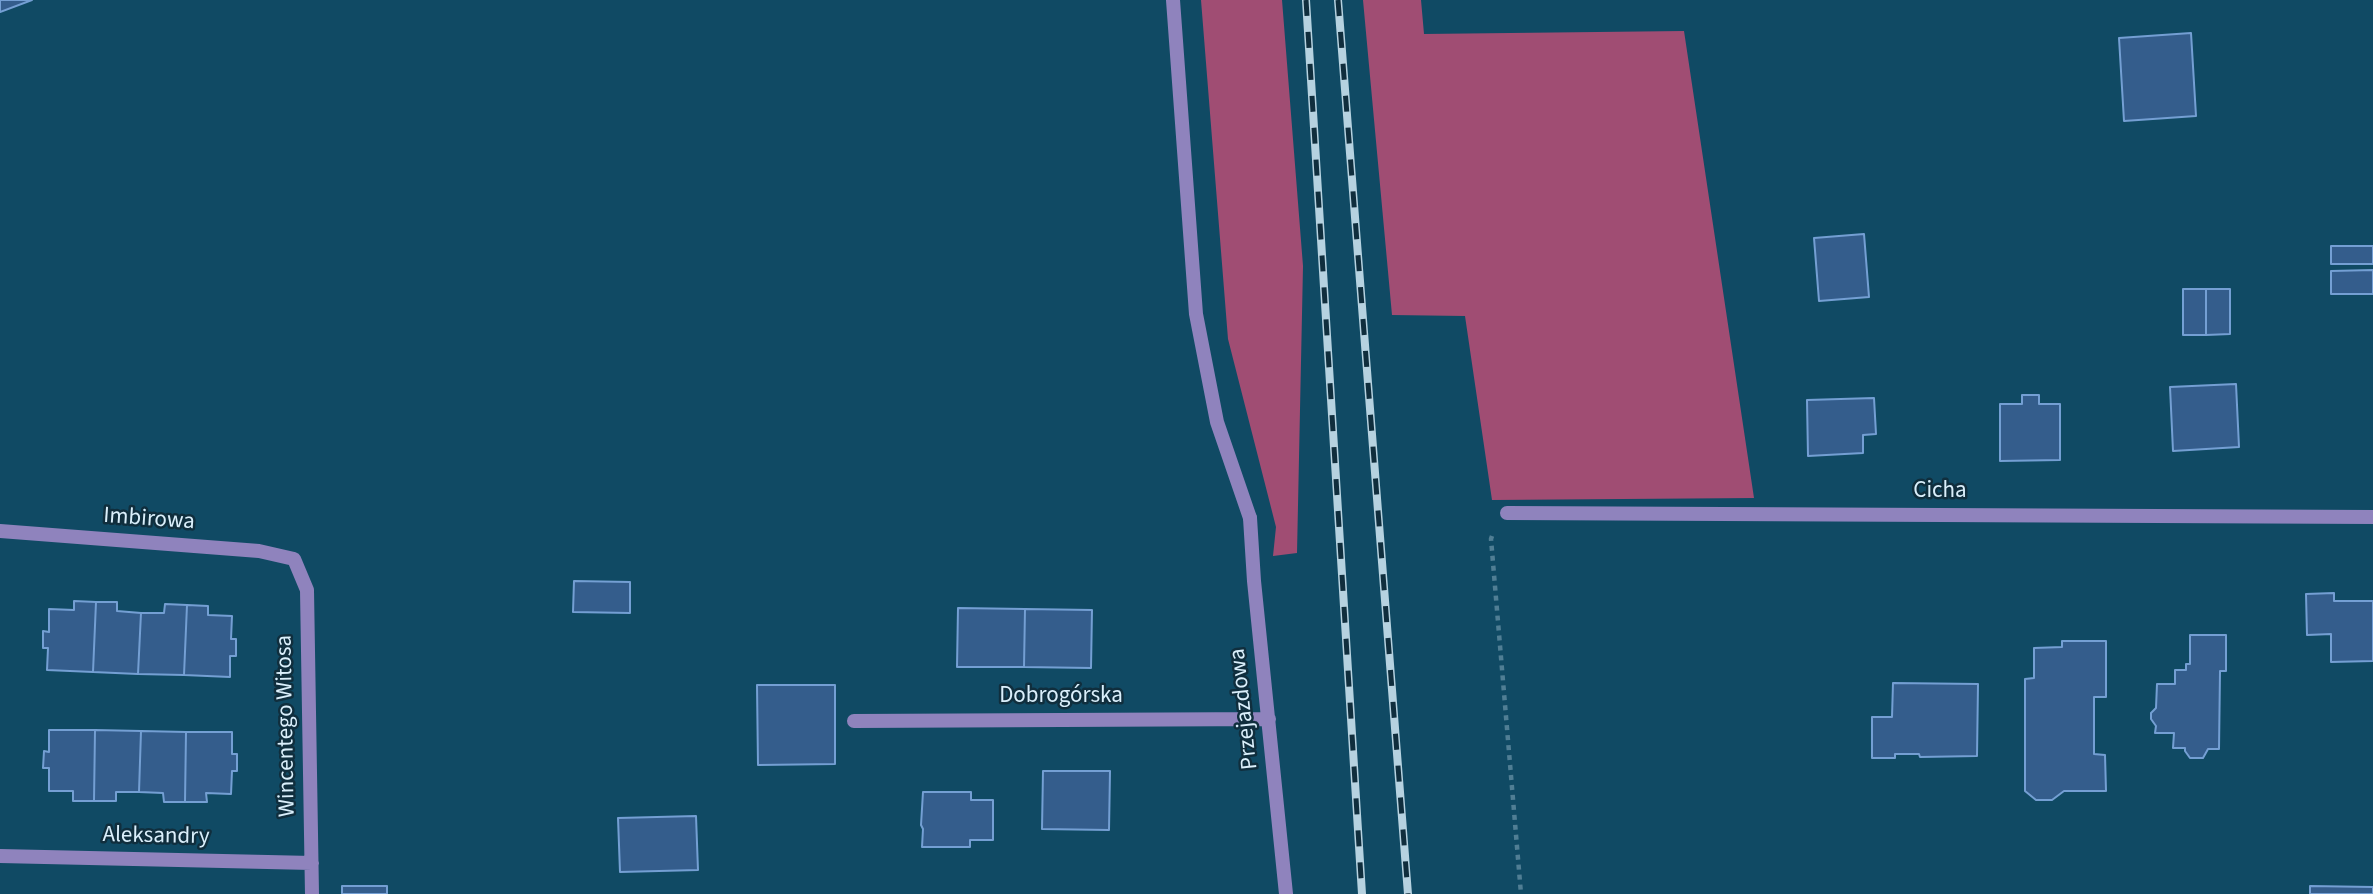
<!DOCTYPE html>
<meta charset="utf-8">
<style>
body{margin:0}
canvas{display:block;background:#104a64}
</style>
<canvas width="2373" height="894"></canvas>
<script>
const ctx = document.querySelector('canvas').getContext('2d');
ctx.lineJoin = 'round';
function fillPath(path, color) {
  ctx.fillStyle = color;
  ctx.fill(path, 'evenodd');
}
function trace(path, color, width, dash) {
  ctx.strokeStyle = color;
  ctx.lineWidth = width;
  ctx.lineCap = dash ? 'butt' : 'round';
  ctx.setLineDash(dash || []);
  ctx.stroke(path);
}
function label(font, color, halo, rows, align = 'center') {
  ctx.font = font + ' "Source Sans 3",sans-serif';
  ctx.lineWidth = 5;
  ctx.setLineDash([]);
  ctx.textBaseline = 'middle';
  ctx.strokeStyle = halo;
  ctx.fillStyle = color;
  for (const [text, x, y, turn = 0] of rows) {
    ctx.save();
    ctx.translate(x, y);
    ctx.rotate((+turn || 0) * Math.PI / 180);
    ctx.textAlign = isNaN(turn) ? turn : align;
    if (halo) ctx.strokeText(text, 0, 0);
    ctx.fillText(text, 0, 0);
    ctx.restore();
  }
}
const green = new Path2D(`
 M1201,0H1282L1303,266L1297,553L1273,556L1276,527L1228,339Z
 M1363,0H1421L1424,34L1684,31L1754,498L1492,500L1465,316L1392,315Z`);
const building = new Path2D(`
 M0,0H32L0,12Z
 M2191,33L2196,116L2124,121L2119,38Z
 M1864,234L1869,297L1819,301L1814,238Z
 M2331,246H2373V264H2331Z
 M2373,270V294H2331V271Z
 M2183,289H2206V335H2183Z
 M2206,289H2230V334L2206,335Z
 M2236,384L2239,447L2173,451L2170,387Z
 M2022,395H2039V404H2060V460L2000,461V404H2022Z
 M1874,398L1876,434L1863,435V453L1808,456L1807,400Z
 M574,581L630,582V613L573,612Z
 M2334,593V601H2373V661L2331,662V634L2307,635L2306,594Z
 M74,601L96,602L93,672L47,670L48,648H43V631L49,632V609L74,610Z
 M96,602H117V611L141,613L138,674L93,672Z
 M165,604L187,605L184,675L138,674L141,613H164Z
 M187,605L208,606V615L232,616L231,639H236V656H230V677L184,675Z
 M958,608L1025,609L1024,667H957Z
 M1025,609L1092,610L1091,668L1024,667Z
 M2190,635H2226V671H2220L2219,749H2208L2203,758H2190L2185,751V748H2173L2174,733H2155L2156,726L2151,719V713L2156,708L2157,684H2175V670H2186V664H2190Z
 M2062,641H2106V697H2094V754L2105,755L2106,791H2064L2052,800H2036L2025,791V679L2034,678V648L2062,647Z
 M1893,683L1978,684L1977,756L1920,757L1919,754H1895V758H1872V717H1892Z
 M757,685H835V764L758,765Z
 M49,730H95L94,801H73V791H49V768H43L44,751L49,752Z
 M95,730L141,731L139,792H116V801H94Z
 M141,731L186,732L185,802H164L163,793L139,792Z
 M186,732H232V754H237V771H232L231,794L206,793L207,802H185Z
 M1043,771H1110L1109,830L1042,829Z
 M923,792H971V800H993V840H970V847H922L923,829L921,825Z
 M696,816L698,870L620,872L618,818Z
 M342,886H387V894H342Z
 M2310,886L2373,887V894H2310Z`);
const path = new Path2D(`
 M1492,536L1491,539L1521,894`);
const lane = new Path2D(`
 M1173,0L1196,314L1217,422L1250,518`);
const street = new Path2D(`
 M1507,513L2373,517
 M1250,518L1254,581L1286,894
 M0,531L259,551L294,559L307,590L312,894
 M854,721L1269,719
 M0,856L312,863`);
const rail = new Path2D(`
 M1306,0L1362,894
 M1338,0L1408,894`);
const streetNames = [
 ["Cicha",1940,492],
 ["Imbirowa",149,520,4],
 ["Dobrogórska",1061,697],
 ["Przejazdowa",1245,709,-96],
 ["Wincentego Witosa",287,726,-91],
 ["Aleksandry",156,837,1]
];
fillPath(green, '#a04d73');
fillPath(building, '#345d8c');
trace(building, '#749fd3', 2);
trace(path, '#507e94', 4.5, [5, 5]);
trace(lane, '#8f83bd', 14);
trace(street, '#8f83bd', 14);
trace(rail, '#b6d2e0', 8);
trace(rail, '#102e3d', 5, [16]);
label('23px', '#daeffb', '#102e3d', streetNames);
</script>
